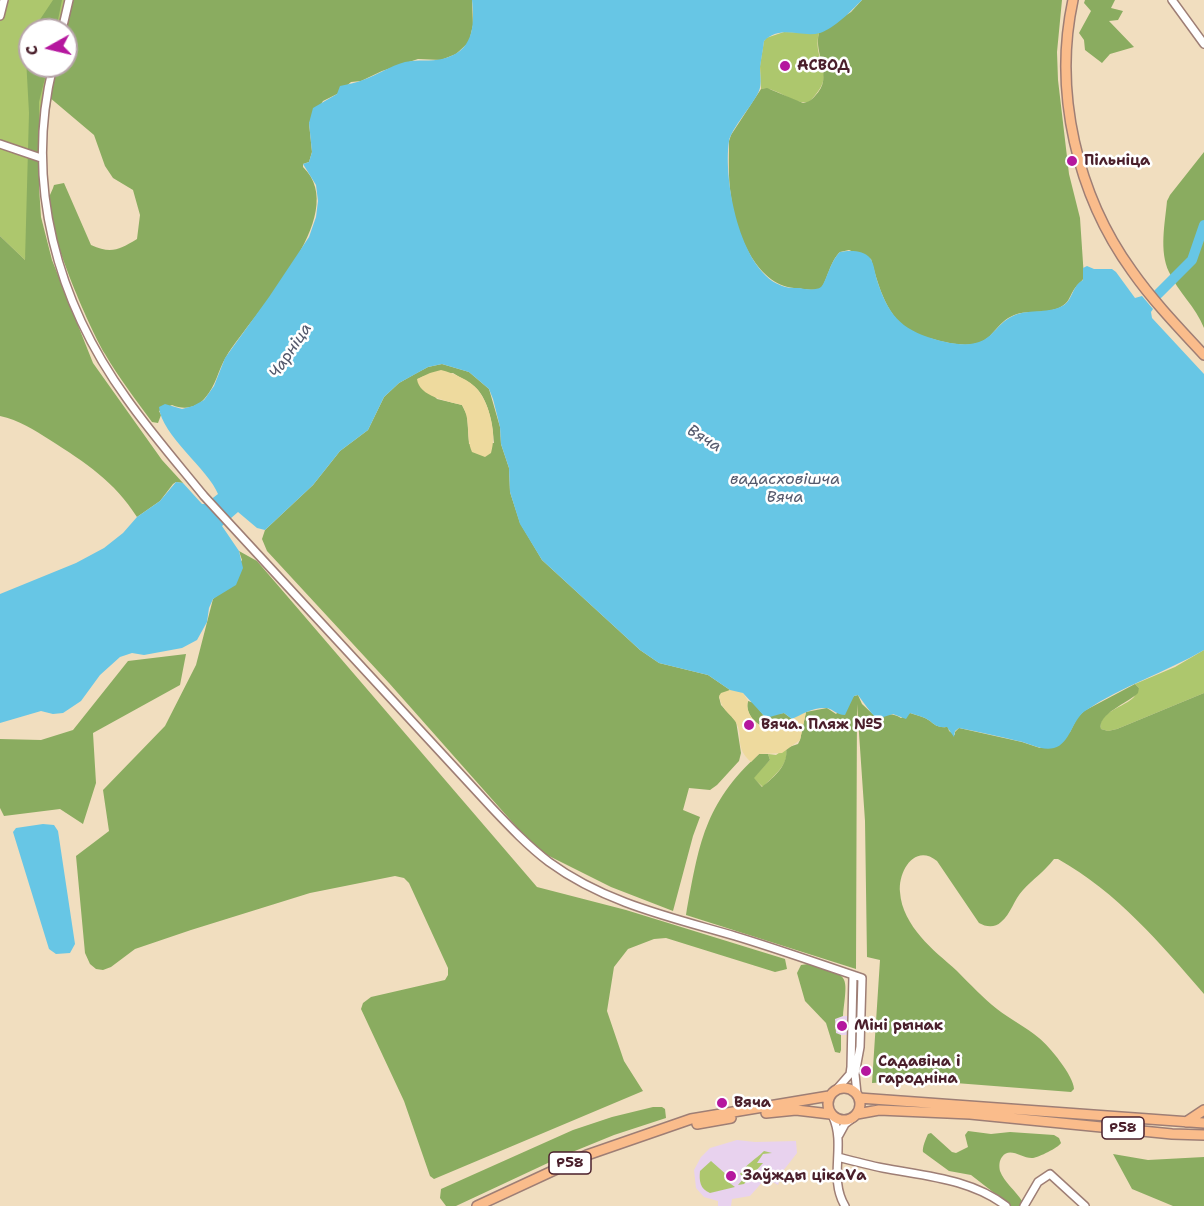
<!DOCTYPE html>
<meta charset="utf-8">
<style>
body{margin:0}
#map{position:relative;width:1204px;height:1206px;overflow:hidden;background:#f1debf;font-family:"Shantell Sans",sans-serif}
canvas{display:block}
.north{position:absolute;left:18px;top:18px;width:60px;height:60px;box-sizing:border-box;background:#fff;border:2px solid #b7a5aa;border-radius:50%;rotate:262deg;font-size:16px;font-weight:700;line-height:24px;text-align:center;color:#4a1f2b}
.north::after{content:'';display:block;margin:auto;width:21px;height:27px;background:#b5179e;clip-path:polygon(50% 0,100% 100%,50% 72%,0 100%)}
</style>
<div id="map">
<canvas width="1204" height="1206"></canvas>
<div class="north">С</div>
</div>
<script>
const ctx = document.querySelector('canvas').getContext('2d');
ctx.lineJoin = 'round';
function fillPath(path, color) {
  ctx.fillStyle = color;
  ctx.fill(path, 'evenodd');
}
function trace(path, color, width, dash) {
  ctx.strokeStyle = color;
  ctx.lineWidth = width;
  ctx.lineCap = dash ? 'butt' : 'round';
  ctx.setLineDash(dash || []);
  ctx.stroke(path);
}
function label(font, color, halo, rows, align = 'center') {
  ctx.font = font + ' "Shantell Sans",sans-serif';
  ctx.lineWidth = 5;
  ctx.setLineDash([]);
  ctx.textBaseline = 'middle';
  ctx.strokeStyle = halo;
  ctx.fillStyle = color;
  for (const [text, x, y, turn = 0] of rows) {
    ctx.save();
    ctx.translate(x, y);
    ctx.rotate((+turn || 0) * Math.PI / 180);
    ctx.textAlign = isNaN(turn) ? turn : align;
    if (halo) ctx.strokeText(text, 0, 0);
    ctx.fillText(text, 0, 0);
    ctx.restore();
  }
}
const built = new Path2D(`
 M843,1016H849V1035H841L836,1033L835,1019Z
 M737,1140L755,1142L796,1141L797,1153L783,1171L778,1185L766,1178L750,1196L732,1199L731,1206H718V1201L704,1197L696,1188L694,1170L701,1157L710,1148Z`);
const green = new Path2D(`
 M0,0H68L63,30H30V66H57L25,260L0,236Z
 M784,32L819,33C811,63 841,71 809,102C791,105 778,86 761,89L760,66L764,41L766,38Z
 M1204,650V693L1117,729L1108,731L1101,729C1097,712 1125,707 1134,697C1136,694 1137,691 1139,688L1135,684L1175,667Z
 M786,748C790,765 773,776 763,787L753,778L770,760L768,754L776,755Z
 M764,1151L772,1153L763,1154L757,1163H763L744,1184L738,1185L744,1178L740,1174C746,1164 755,1160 764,1151Z
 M711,1161L728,1176L727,1181L735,1187L710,1193C700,1189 699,1181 700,1171Z`);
const forest = new Path2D(`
 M53,0H62L56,30H33Z
 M73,0H472L473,25L469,42L456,54L441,60L418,59L382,71L361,81L351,82L337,94L323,101L309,123L312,152L309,162L303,164V167C353,215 252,314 226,357C218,370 216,386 205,398C197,408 184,410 172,405L159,411L161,415L158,423L152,422C136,400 119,378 105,354C89,327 45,226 49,198C50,194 53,189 54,185L64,183L91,245C111,254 119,250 137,239L140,215L133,190L113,178L105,166L94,135L49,97L57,66H66V30Z
 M862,0H1062L1057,52L1058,80L1069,174L1080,218L1084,278C1081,282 1078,284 1075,288C1071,293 1070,299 1066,303C1054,315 1031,310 1017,314C998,320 995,336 981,342C969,347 952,344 940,341C931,338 921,337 913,333C887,319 878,285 871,259L849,250L840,252C830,261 826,284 821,288C815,292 801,288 794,288C756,285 734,229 731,196C728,178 729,159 729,141L731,135L761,89L767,88L803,103C809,102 811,100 815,96C835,76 813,55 819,33L851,12Z
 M1085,0H1115L1111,8L1123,11L1118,20L1109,21L1134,47L1110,54L1102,63L1085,50L1084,40L1079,33L1091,11L1084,3Z
 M30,34V66H48L39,102V187L41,217L52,260L93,363L162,460L183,483L176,482L173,484L160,501L137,517C114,481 86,463 50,440C34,430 19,420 0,416V236L25,260L29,113L25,40Z
 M1204,152V328C1196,307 1178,292 1169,272C1159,251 1165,223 1167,201L1170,195Z
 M442,364L469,372L489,389L500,427L501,444L509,468L510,492L520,523L542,560L640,650L659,663L708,675L730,690L719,697L721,705L736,721L741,753L739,761L717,785L710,790L689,788L683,810L700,817L693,836L673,911L611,887L537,850L389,683L267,551L262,539L265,530L313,485L340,451L368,430L384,397L399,383L415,374L428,367ZM453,373C460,378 471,382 477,389C489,402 493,426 494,443L469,444L467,415L462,405L437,399L418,379L424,376Z
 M239,551L257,561L537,887L626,910L785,959L787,969L775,972L666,938L654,939L628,949L614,967L607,1011L624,1061L643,1091L434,1179L430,1176L404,1101L361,1009L363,1003L371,997L445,980L448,975V968L409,883L404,878L395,876L310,893L191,930L135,949L111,967L103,970L96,969L90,964L85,953L76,856L109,831L103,790L165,726L196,665L213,599L219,594L242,560Z
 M186,654L180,685L93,733L96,783L83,824L60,809L4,816L0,808V739L41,740L73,730L128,661Z
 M1135,684L1139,688L1138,693C1128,703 1097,714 1101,729L1108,731L1117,729L1204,693V994C1161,944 1117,892 1058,859H1054C1045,871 1033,879 1023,890C1014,899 1011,914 1001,922C995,928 986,927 979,923L937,861C915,843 898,871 900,892C901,909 910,924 921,937C931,949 945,960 957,971C970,984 983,998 997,1009C1010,1019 1026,1027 1039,1038C1049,1046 1074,1076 1074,1089L1071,1092L917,1080L872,1083L880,960L867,957L865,821L857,704L856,969L686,915C699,844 704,804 759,754H768L770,760L754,778L762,787C774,777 789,765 786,748L798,744L800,740L806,712L827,708L836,714L854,696L858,695L862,704L878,719C886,713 892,713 901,718L910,713C915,715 921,716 925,718C935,723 934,728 948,727L949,731L955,735V732L959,728L1022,742L1040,748L1070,732L1077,718L1084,711Z
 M748,701L754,703L764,716L784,713L792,719C777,744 742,720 748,701Z
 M808,964C850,976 848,972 843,1016L835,1019L836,1033L841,1035V1050L840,1053L835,1052L826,1023L805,1001L797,973L801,965Z
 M653,1107H662L665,1109L666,1118L614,1135L565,1155L456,1206H446L440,1198L441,1189L573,1130L612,1117Z
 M968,1131L991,1134L1010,1132L1054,1135L1059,1138L1061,1143C1058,1148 1039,1157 1033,1158C1022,1159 1010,1146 1002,1157C999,1161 999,1166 1000,1171C1004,1182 1016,1191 1022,1201L1021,1206H1011L971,1175L949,1171L923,1152C922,1148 926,1138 928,1134L931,1133L952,1152L956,1153L968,1147L965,1135Z
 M1113,1154L1148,1160L1204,1157V1206H1173L1132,1189Z`);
const sand = new Path2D(`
 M441,370C453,373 470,380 478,390C490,406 497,434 491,453L485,457L472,452C465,435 472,422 462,405C448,401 419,397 417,379L430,373Z
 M733,689L743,693L748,701C743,717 767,736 783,729C788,727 789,722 793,719C796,716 802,714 806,712L800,740L782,753L759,754L751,762C733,746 745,736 735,721C728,711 723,712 719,696L721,693Z`);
const water = new Path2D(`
 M472,0H862C851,11 835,28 820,33C801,38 781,24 764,41C763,50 761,59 760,68C760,75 762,84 759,91C753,105 731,129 729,141C723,180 740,269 780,285C786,288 792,288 799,288C805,289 816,291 821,287C826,283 830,261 840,252C849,250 864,250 870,258C874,263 875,274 877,280C888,314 900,329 934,339C948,343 965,347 979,342C993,338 998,322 1015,315C1030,309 1050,314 1064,305C1073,299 1072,286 1083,280V268L1087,266L1094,269H1112L1116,272L1135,298L1142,296L1153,309L1151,312L1152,318L1204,374V650C1166,672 1122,686 1085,711C1072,720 1070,744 1054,748C1041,751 1030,743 1018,741C999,736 979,732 959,728L955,731L954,737L947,727C934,728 935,723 925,718C921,716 915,715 910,713L906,719L893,714L877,719C869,711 864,703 858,695L854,696L845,715C836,715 834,709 826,708C814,707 802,714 792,719L784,713L766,718L743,693L730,690L708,675L659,663L640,650L542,560L520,524L510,492L509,468L501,444L500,427L493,399L489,389L469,372L442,364L428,367L399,383L384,397L368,430L340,451L313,485L265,530L257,528L238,512L222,526L239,551L243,568L236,585L213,599L209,608L207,622L197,640L182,648L144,655L132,653L120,657L100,675L81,701L63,713L53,714L41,711L0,723V594L76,563L104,548L123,533L137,517L160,501L176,482L183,483L202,504H205L218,494C209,470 161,435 159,407L165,404L182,409L193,406L204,400L214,386L225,358L269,297L309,237L316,217L318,201L316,185L303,164L309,162L312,152L309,123L313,108L337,94L340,86C348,84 355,83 363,80C377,75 390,66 405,62C418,59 431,62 442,59C473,52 475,27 472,0Z
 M43,824L54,825L58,831L75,944L70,953L56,954L49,949L13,832L16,828Z`);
const river = new Path2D(`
 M1158,294L1192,260L1204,225`);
const minor = new Path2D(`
 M1172,0L1204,44
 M0,16L4,0
 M62,30L69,0
 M53,66C24,184 57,302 127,399C151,433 178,464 204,496L492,808C510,827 528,846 549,862C605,903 670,917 735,936C778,949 820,964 862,978L860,1047L855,1074L857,1094
 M0,144L41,158
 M836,1090L850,1074L851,1067L853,975
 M833,1117C846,1146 828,1178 845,1206
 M839,1135L845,1124L854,1117
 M838,1157C853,1161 868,1165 883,1168C925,1176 971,1179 1006,1206
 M1024,1206L1038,1182L1050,1174L1085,1206`);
const major = new Path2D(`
 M1073,0C1053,92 1077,195 1132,271C1153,301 1179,328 1204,355
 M828 1104a16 16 0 1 1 32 0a16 16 0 1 1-32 0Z
 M859,1098L1204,1123
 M766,1113L796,1110L830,1114
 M857,1114L879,1110L970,1114L1172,1134L1204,1135
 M1186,1122L1204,1110
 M697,1124L731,1118
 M477,1206L587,1155L691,1119L829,1096`);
const markers = [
 [785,66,6,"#b5179e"],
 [1072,161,6,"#b5179e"],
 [749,725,6,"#b5179e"],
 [842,1026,6,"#b5179e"],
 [866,1071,6,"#b5179e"],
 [722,1103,6,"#b5179e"],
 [731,1176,6,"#b5179e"]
];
const shields = [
 [1123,1128,42],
 [570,1163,42]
];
const shieldNames = [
 ["Р58",1123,1128],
 ["Р58",570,1163]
];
const poiNames = [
 ["АСВОД",797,66],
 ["Пільніца",1084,161],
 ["Вяча. Пляж №5",761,725],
 ["Міні рынак",854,1026],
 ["Садавіна і",878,1062],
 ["гародніна",878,1079],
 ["Вяча",734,1103],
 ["Заўжды цікаVа",743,1176]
];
const waterNames = [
 ["Чарніца",291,351,-56],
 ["Вяча",704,439,31],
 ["вадасховішча",785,480],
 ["Вяча",785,498]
];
fillPath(built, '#e8d2ee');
fillPath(green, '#adc76d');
fillPath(forest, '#8aac60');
fillPath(sand, '#eeda9e');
fillPath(water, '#67c6e5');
trace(river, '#67c6e5', 10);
trace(minor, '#9e7e75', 10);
trace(major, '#9e7e75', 12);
trace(minor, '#fff', 7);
trace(major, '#fabc8b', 9);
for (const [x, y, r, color] of markers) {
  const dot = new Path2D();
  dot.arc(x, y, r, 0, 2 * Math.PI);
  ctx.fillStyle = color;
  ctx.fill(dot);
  trace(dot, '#fff', 2);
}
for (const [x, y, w] of shields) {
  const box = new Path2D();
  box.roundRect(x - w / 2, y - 11, w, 22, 4.5);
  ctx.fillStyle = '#fff';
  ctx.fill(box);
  trace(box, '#4a1f2b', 1.5);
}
label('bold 14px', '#4a1f2b', null, shieldNames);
label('bold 15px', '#4a1f2b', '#fff', poiNames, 'left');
label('italic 16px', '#54596c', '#fff', waterNames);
</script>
